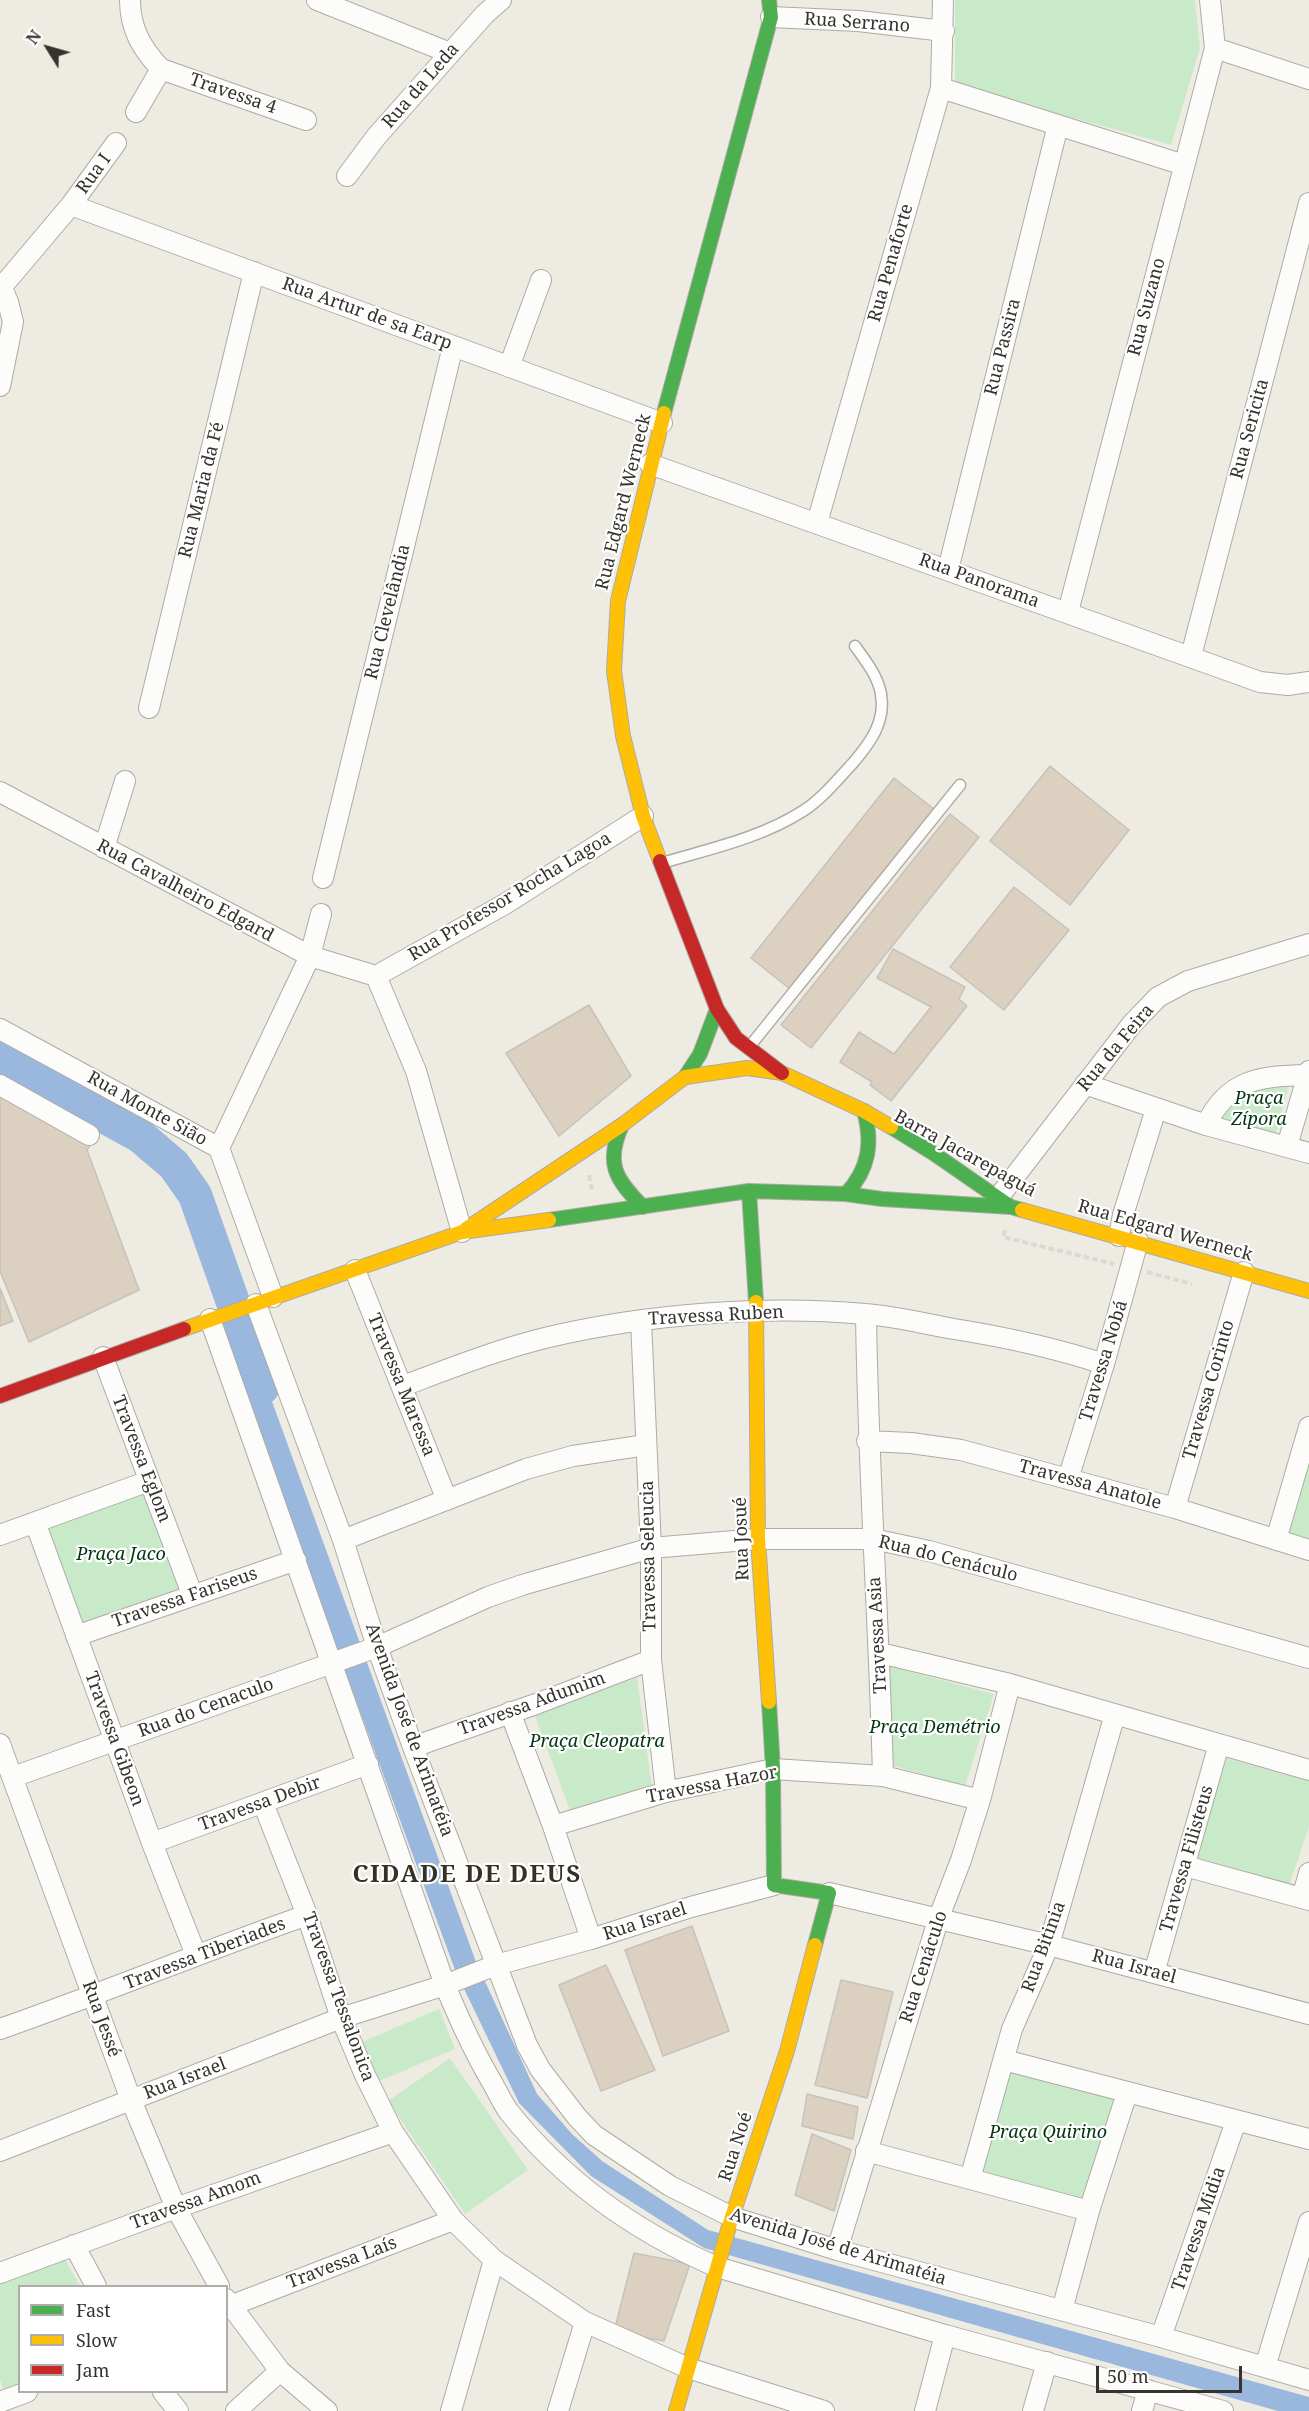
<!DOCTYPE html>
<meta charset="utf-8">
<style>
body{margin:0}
#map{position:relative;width:1309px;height:2411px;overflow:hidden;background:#eeebe2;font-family:"Noto Serif",serif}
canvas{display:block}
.legend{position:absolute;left:18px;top:2285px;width:210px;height:108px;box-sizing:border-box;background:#fff;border:2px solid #aeadab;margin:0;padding:8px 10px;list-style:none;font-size:18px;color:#35332d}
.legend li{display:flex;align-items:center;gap:12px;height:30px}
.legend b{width:30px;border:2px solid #aeadab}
.north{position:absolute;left:18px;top:18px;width:60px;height:60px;-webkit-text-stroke:4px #fff;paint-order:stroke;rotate:307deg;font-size:16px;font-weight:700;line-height:24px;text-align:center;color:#35332d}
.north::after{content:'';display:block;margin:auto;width:21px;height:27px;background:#35332d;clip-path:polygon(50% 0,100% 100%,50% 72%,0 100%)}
.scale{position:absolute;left:1096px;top:2366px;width:146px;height:27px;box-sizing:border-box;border:3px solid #35332d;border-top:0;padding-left:8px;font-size:18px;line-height:21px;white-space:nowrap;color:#35332d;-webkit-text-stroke:4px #fff;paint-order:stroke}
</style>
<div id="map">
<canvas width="1309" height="2411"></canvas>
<ul class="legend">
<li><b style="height:8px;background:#4caf50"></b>Fast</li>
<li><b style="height:8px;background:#ffc107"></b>Slow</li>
<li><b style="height:8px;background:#c62828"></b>Jam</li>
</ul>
<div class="north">N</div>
<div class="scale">50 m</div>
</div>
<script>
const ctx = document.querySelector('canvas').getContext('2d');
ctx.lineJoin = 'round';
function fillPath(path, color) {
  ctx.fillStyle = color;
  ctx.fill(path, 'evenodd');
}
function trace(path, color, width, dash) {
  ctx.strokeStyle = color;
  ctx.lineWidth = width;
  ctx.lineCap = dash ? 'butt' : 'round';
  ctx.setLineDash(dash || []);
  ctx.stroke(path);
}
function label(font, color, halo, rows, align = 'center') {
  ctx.font = font + ' "Noto Serif",serif';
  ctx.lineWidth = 4.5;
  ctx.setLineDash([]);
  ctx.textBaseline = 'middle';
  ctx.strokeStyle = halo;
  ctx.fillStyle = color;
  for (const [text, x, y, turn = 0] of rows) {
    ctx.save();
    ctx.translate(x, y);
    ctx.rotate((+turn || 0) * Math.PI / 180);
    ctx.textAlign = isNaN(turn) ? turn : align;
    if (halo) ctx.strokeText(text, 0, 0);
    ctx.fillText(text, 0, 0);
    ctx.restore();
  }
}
const green = new Path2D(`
 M955,0H1195L1200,48L1171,145L955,85Z
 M1290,1081L1275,1136L1217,1119L1241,1092Z
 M1309,1455V1543L1283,1534Z
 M155,1484L193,1587L81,1628L43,1525Z
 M888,1666L994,1694L965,1786L891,1765Z
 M637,1678L652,1788L571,1813L533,1711Z
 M1221,1757L1309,1781V1827L1289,1885L1195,1858Z
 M439,2009L455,2049L377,2082L362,2042Z
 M450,2058L528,2170L465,2214L388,2101Z
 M1007,2064L1124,2097L1091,2202L975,2172Z
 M64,2258L80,2286H20L19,2390L6,2396L0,2380V2282Z`);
const water = new Path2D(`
 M250,1341L476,1962L537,2094L572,2134L602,2161L708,2230L1309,2397V2411H1278L704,2248L591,2176L519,2103L455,1970L227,1349Z`);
const river = new Path2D(`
 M0,1059L140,1136L174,1165L195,1195L263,1387`);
const building = new Path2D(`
 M1050,766L1129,830L1070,905L990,841Z
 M894,778L934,809L790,989L751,958Z
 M950,814L979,837L811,1048L781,1025Z
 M1014,887L1069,930L1004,1010L950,967Z
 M893,949L965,987L959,999L967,1006L891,1101L870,1085L872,1082L840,1062L859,1032L894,1054L931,1007L877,978Z
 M589,1005L631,1076L559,1136L506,1053Z
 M0,1093L93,1140L87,1150L139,1290L29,1342L0,1271Z
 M0,1288L13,1321L0,1326Z
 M692,1926L729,2031L663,2056L625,1950Z
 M606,1965L655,2070L601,2091L559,1985Z
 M841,1980L893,1992L867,2098L815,2085Z
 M807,2094L858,2107L853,2139L802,2126Z
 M812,2134L851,2150L834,2211L795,2195Z
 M634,2253L690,2264L664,2341L614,2332Z`);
const path = new Path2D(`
 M589,1175L592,1191
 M1005,1230L1003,1237L1114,1264
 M1147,1272L1192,1284`);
const lane = new Path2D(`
 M662,863C709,849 761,838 803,811C822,799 838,779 853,763C870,743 886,722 881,694C878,676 865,660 855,646
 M750,1046L960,785`);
const street = new Path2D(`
 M130,0C130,29 142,49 161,69L136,112
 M317,0L450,53
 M771,17L858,21L944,31
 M1215,48L1309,79
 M161,69L306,120
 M941,88L1184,165
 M347,176L376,137L485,14L501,0
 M71,205L662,423
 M0,289L71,205L116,143
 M509,367L541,280
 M0,386L13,322L8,302L2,288
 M650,464L1260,682L1288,685L1309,682
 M817,523L941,88L943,0
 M948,570L1058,125
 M1068,612L1215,48L1210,0
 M1191,656L1309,203
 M149,708L254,272
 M0,792L310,956L376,976
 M104,848L125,781
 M323,878L453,346
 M376,976L505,904L643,816
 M376,976L416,1071L462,1232
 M0,1029L219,1148L273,1297
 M1085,1084L1206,1125L1309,1153
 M0,1085L89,1135
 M1206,1125C1228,1079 1260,1076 1308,1075
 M1287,1146L1309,1071
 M219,1148L310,956L321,914
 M998,1198L1132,1024L1158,997L1188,981L1309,944
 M1119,1236L1123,1215L1156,1109
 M355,1270L447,1500
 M256,1304L343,1540L377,1647L413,1747L527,2045L540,2069L577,2117L594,2135L670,2186L732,2217L837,2250L1161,2337L1309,2380
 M866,1314C868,1468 879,1622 883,1776
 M210,1319L445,1985C459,2019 474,2052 493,2084C498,2093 503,2104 509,2112C564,2181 636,2232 717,2267L945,2335L1223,2411
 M641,1320L651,1548V1660L666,1792
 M103,1357L192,1594
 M403,1386C451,1368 499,1349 549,1337C647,1314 765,1305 865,1314C895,1316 925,1324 954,1329C1005,1337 1055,1348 1104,1364
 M867,1441L911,1443L961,1450L1175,1508L1309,1550
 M1068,1479L1104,1364L1138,1241
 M1175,1508L1244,1272
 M35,1522L152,1843L196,1955
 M0,1535L149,1481
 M343,1540L526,1469L573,1456L646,1445
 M1276,1540L1309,1427
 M76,1636L296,1560
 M880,1653L1010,1684L1309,1770
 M510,1712L553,1826L591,1939
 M0,1744L131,2100L176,2208L219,2286
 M413,1747L536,1704L651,1660
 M13,1777L377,1647L488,1597L522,1585L651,1548L758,1539H873L929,1551L1309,1658
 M263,1803L307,1915L341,2018L365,2075L393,2132L453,2220L494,2260L585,2322L688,2368L824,2411
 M553,1826L666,1792L773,1769L883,1776L980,1800
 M152,1843L368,1764
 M1185,1866L1309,1900
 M829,1893L1049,1945L1309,2014
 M1302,1898L1309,1873
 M1154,1973L1219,1744
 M0,2029C103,1993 204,1951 307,1915
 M1004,2060L1309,2139
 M0,2151L341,2018L445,1985L496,1965L591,1939L691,1907L774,1885
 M866,2151L1089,2211
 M970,2179L1012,2029L1049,1945L1115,1714
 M74,2245L96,2286
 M837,2250L939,1917L961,1860L980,1800L1010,1684
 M0,2273L176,2208L393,2132
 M226,2299L280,2371L327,2411
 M230,2306L453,2220
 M1062,2310L1089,2211L1127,2093
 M1161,2337L1236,2121
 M1265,2367L1309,2222
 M163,2392L178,2411
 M0,2402L27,2392
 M236,2411L280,2371
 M451,2411L494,2260
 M558,2411L585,2322
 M925,2411L945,2335
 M1033,2411L1047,2362
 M1142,2411L1148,2390`);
const fast = new Path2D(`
 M664,413L771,17L769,0
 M685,1077L700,1054L717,1009
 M622,1125C605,1163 615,1179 643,1207
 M891,1127L933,1153L1011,1207
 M749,1191L756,1302
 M846,1194C869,1169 873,1143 864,1111
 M549,1220L749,1191L846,1194L882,1199L1011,1207L1022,1210
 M769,1702L773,1769L774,1885L829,1893L815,1945`);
const slow = new Path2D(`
 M660,861L643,816L623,736L614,671L618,601L664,413
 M1022,1210L1309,1291
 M466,1229L622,1125L685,1077L747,1068L782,1073L864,1111L891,1127
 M756,1302L758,1539L769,1702
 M184,1329L462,1232L549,1220
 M676,2411L730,2223L787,2051L815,1945`);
const jam = new Path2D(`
 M660,861L717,1009L736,1038L782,1073
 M0,1396L184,1329`);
const streetNames = [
 ["Rua Serrano",857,23,4],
 ["Rua da Leda",421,86,-49],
 ["Travessa 4",233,94,19],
 ["Rua I",94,174,-54],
 ["Rua Penaforte",891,263,-74],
 ["Rua Suzano",1147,307,-75],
 ["Rua Artur de sa Earp",367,314,20],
 ["Rua Passira",1003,347,-76],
 ["Rua Sericita",1250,429,-75],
 ["Rua Maria da Fé",202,490,-76],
 ["Rua Edgard Werneck",624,502,-76],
 ["Rua Panorama",979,581,20],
 ["Rua Clevelândia",388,612,-76],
 ["Rua Cavalheiro Edgard",185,891,28],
 ["Rua Professor Rocha Lagoa",510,897,-31],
 ["Rua da Feira",1116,1048,-50],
 ["Rua Monte Sião",147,1109,29],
 ["Barra Jacarepaguá",965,1154,29],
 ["Rua Edgard Werneck",1165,1231,16],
 ["Travessa Ruben",716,1316,-3],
 ["Travessa Nobá",1104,1361,-73],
 ["Travessa Maressa",401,1385,68],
 ["Travessa Corinto",1209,1390,-74],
 ["Travessa Eglom",141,1459,69],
 ["Travessa Anatole",1090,1485,15],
 ["Rua Josué",742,1539,-92],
 ["Travessa Seleucia",649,1556,-91],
 ["Rua do Cenáculo",948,1559,14],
 ["Travessa Fariseus",185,1598,-19],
 ["Travessa Asia",878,1635,-93],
 ["Travessa Adumim",532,1704,-20],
 ["Rua do Cenaculo",206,1708,-20],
 ["Avenida José de Arimatéia",409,1730,70],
 ["Travessa Gibeon",114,1739,70],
 ["Travessa Hazor",712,1785,-11],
 ["Travessa Debir",260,1804,-20],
 ["Travessa Filisteus",1187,1859,-74],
 ["Rua Israel",645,1922,-18],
 ["Rua Bitinia",1044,1947,-70],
 ["Travessa Tiberiades",205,1954,-21],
 ["Rua Cenáculo",924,1967,-72],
 ["Rua Israel",1134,1967,15],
 ["Travessa Tessalonica",338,1997,70],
 ["Rua Jessé",101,2019,70],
 ["Rua Israel",185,2079,-21],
 ["Rua Noé",736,2147,-72],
 ["Travessa Amom",196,2201,-20],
 ["Travessa Midia",1199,2229,-71],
 ["Avenida José de Arimatéia",838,2247,17],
 ["Travessa Laís",342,2263,-21]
];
const parkNames = [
 ["Praça",1259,1099],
 ["Zípora",1259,1120],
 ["Praça Jaco",121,1555],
 ["Praça Demétrio",935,1728],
 ["Praça Cleopatra",597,1742],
 ["Praça Quirino",1048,2133]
];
const districtNames = [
 ["CIDADE DE DEUS",467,1875]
];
fillPath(green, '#c9eac8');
fillPath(water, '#9ab7de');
trace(river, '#9ab7de', 34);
fillPath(building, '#dcd0c1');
trace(building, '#c6c2bc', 1.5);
trace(lane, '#aeaba4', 13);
trace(street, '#aeaba4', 22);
trace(fast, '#aeaba4', 16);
trace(slow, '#aeaba4', 16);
trace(jam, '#aeaba4', 16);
trace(path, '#dad9d6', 4, [6, 3]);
trace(lane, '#fcfcfb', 10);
trace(street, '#fcfcfb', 20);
trace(fast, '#4caf50', 14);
trace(slow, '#ffc107', 14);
trace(jam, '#c62828', 14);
label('18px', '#35332d', '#fff', streetNames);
label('italic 18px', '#043512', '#fff', parkNames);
ctx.letterSpacing = '1.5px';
label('bold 24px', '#353124', '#fff', districtNames);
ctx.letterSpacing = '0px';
</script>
